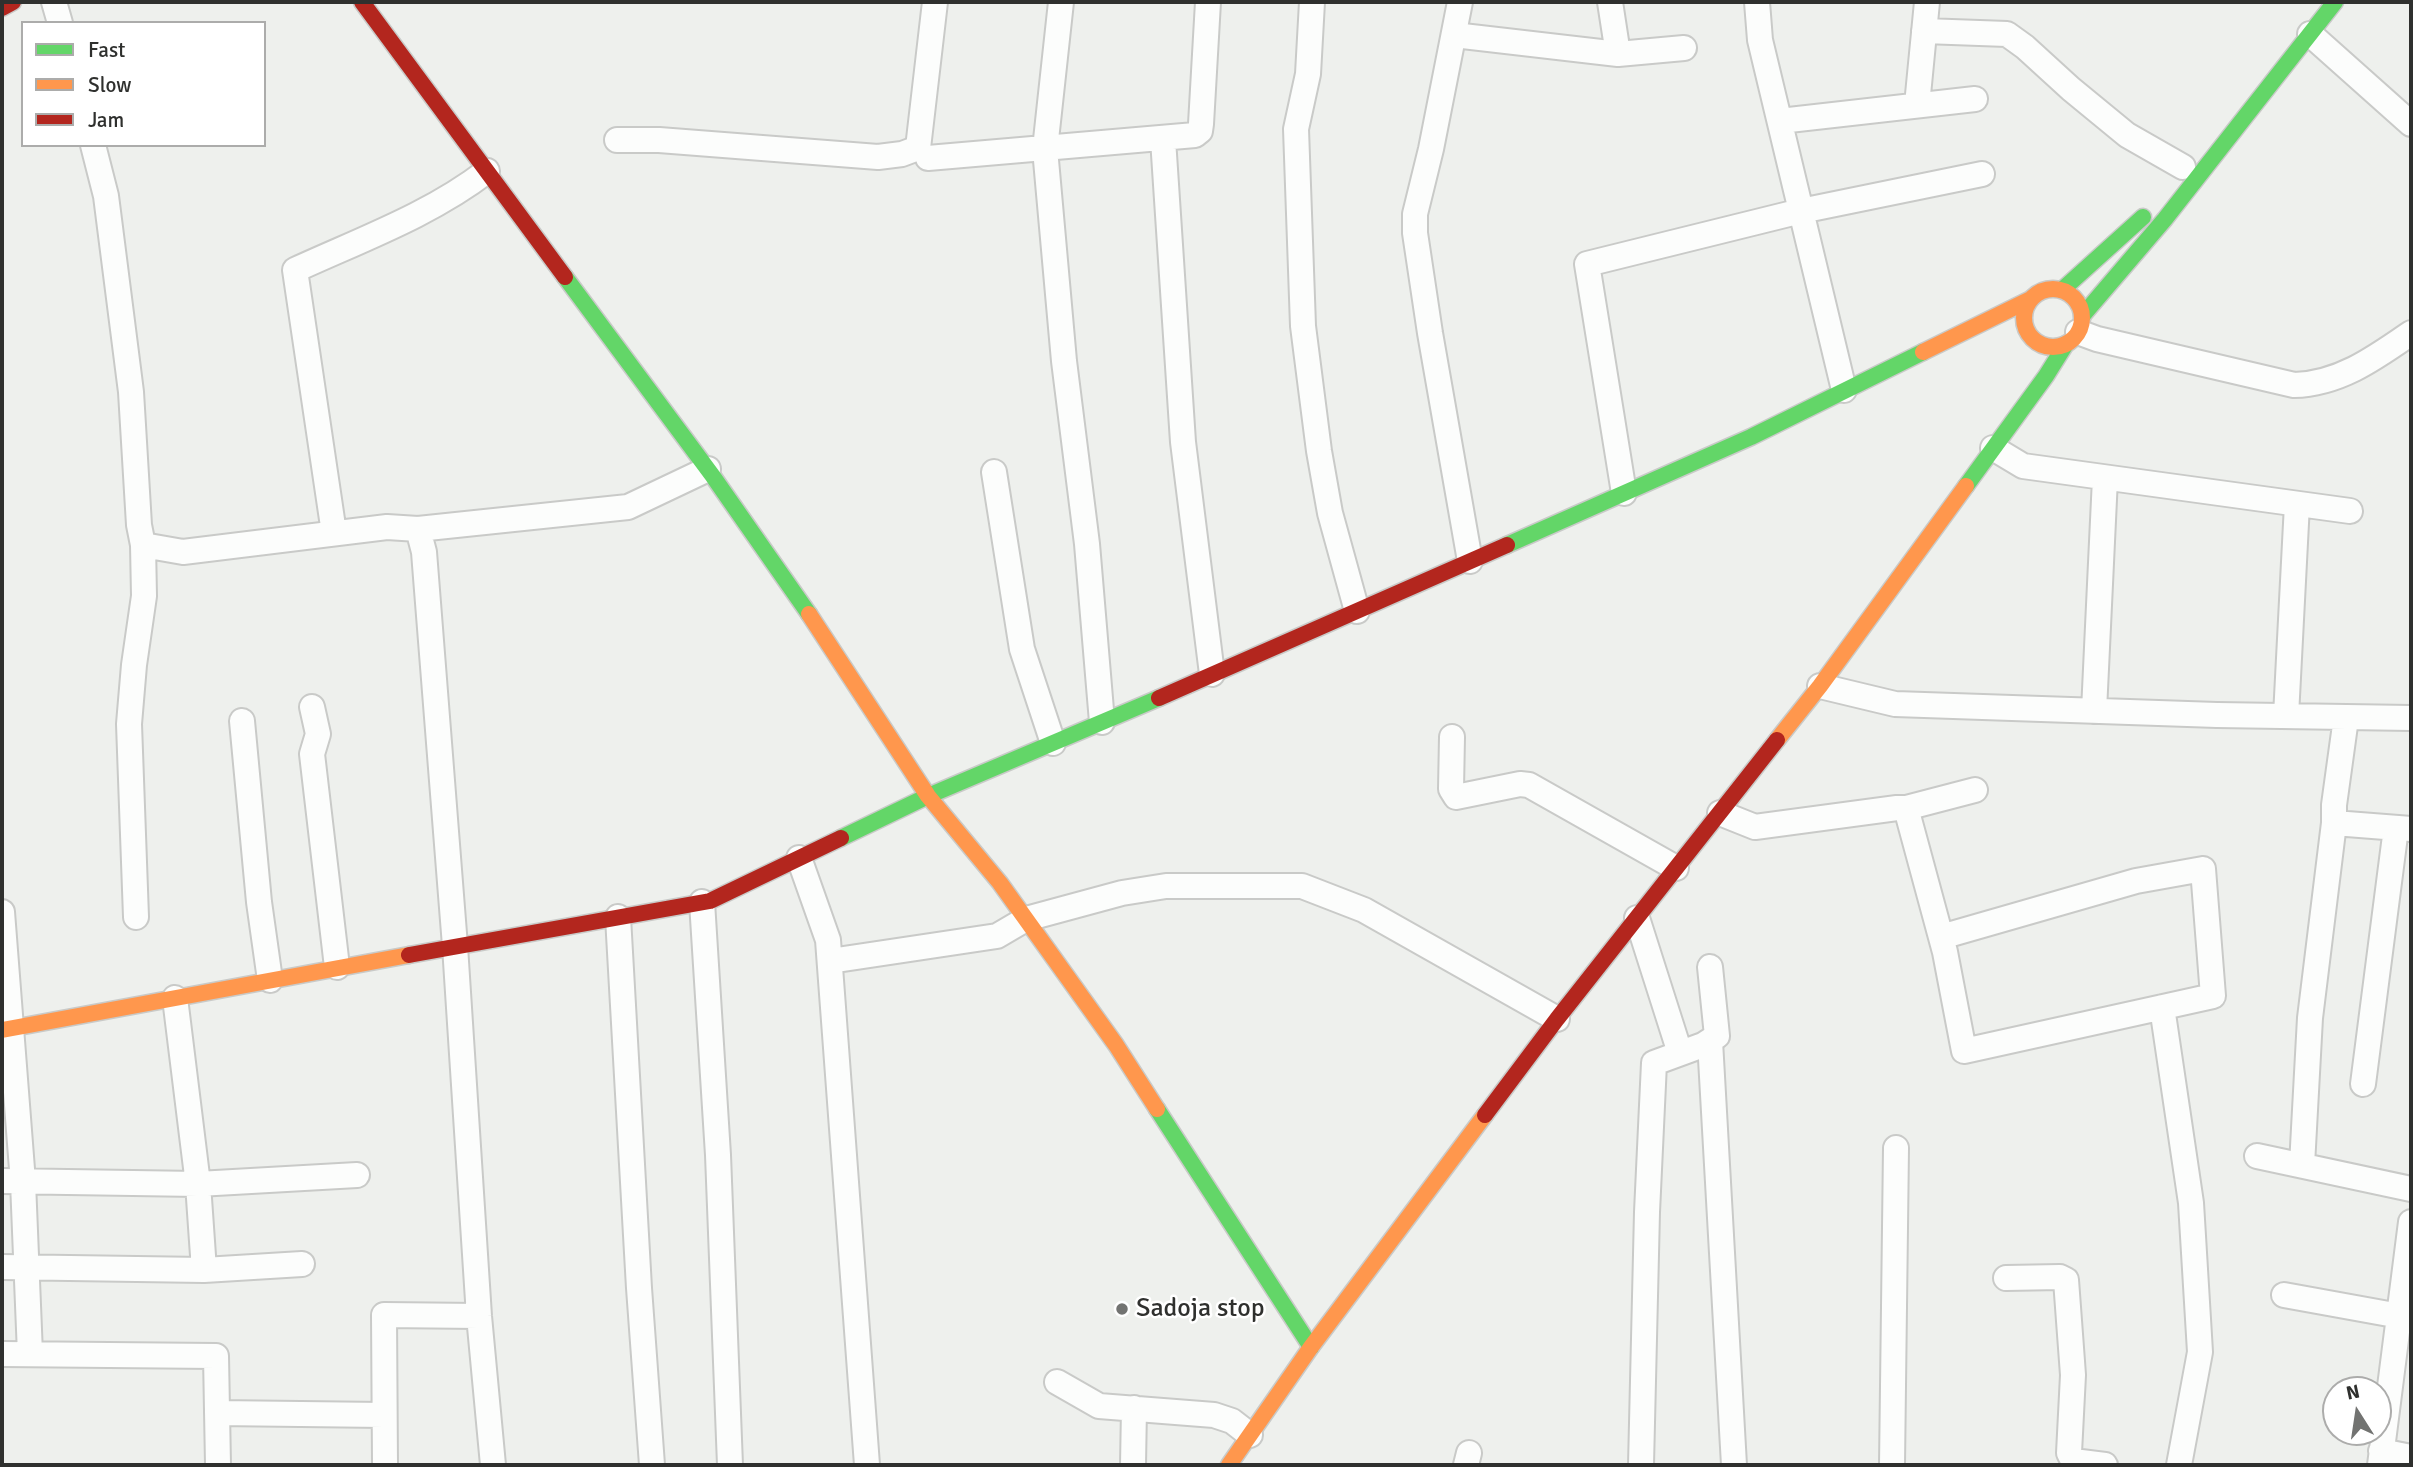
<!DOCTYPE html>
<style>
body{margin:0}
#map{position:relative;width:2413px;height:1467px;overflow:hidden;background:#eef0ed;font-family:Signika,sans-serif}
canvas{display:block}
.frame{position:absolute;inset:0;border:4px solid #2f302e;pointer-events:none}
.legend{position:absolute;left:21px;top:21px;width:245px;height:126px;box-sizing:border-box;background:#fff;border:2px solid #acacab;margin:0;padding:9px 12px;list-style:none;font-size:21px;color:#2f302e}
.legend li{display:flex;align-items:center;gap:14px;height:35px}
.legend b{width:35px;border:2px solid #acacab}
.north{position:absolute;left:2322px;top:1376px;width:70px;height:70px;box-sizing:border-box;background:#fff;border:2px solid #acacab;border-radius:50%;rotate:348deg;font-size:19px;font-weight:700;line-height:28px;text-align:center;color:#2f302e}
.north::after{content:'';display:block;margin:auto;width:24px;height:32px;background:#727371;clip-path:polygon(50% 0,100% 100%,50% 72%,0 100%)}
</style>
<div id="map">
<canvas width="2413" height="1467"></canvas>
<div class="frame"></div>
<ul class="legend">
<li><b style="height:9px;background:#63d668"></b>Fast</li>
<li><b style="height:9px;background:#ff974d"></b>Slow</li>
<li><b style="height:9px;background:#b3261e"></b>Jam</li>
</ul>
<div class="north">N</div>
</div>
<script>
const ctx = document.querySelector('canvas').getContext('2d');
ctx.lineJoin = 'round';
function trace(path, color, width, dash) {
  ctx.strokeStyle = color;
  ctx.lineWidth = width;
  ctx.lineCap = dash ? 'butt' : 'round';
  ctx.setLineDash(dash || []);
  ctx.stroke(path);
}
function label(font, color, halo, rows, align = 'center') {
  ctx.font = font + ' Signika,sans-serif';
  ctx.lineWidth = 5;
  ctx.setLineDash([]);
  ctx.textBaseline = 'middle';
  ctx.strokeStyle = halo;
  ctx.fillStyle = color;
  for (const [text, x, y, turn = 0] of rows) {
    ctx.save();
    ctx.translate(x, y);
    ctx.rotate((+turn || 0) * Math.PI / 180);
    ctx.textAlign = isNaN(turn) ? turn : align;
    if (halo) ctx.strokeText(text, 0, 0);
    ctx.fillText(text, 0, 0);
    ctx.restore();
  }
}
const street = new Path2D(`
 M54,2L60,23
 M1061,2L1045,149L1064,361L1087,544L1102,722
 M1312,2L1308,74L1296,129L1303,326L1319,451L1330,513L1357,611
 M1460,2L1431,149L1415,214V233L1430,333L1470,561
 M1610,2L1618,54
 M1757,2L1760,40L1844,390
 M1924,31L2007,34L2025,47L2071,89L2127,135L2183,167
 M2310,34L2411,124
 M1454,35L1618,54L1684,48
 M1917,105L1927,2
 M1780,121L1975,99
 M1163,139L1183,442L1212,674
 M617,140H659L878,157L902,154L918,148L935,2
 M93,145L106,196L131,392L139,525L143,545L183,552L387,527L418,529L424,552L455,946L479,1316L493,1465
 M928,158L1195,135L1200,131L1201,124L1208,2
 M2078,332L2097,339L2294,385C2339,384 2375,358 2411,333
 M1993,448L2023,466L2350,511
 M994,472L1022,649L1053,743
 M1624,493L1587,264L1801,211L1982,174
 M418,529L628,507L708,469
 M334,533L295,270C360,240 430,215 487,171
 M1820,686L1895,704L2217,715L2411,718
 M312,707L318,734L312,754L337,967
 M2094,711L2105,478
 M2286,716L2297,504
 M2346,718L2334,805V823L2411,829
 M242,721L259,902L270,980
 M1452,737L1451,789L1456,797L1520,784L1529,785L1676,868
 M1906,808L1945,952L1964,1051L2213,996L2203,869L2136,881L1941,937
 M1720,813L1755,827L1897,808H1906L1975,790
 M799,858L828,940L867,1465
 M702,902L718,1155L730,1465
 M2,912L23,1182L30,1354
 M136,917L129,724L134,665L144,596L143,545
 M618,917L639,1288L652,1465
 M1637,918L1680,1053
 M830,961L997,936L1026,919L1122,893L1166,886H1302L1364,910L1557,1019
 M175,998L198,1184L204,1270
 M2162,1007L2191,1203L2200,1352L2179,1465
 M1710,1041L1734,1465
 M2363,1084L2396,828
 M2257,1156L2411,1189
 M2302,1165L2310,1018L2334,823
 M2,1181L198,1184L357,1175
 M2,1267L204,1270L302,1264
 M2006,1278L2060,1277L2066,1280L2073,1375L2069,1453L2073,1461L2105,1465
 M2284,1295L2411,1318
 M2,1354L216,1356L218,1465
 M1057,1382L1099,1406L1214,1415L1232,1421L1250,1435
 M217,1413L384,1415
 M2381,1451L2411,1457
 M385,1464L384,1315L479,1316
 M1133,1465L1134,1408
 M1466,1465L1469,1453
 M1641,1465L1647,1212L1654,1063L1703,1045L1717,1036L1710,967
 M1892,1465L1896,1148
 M2380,1465L2411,1222`);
const fast = new Path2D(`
 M565,277L712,475L809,614
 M2062,290L2143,217
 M2083,315L2165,219L2335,2
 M1966,486L2046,376L2066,344
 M1507,545L1751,437L1923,352
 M841,838L928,796L1159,698
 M1157,1109L1311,1347`);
const slow = new Path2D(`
 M2024 318a29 29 0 1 1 58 0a29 29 0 1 1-58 0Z
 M1923,352L2031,299
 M809,614L928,796L1000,883L1116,1045L1157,1109
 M1777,740L1820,686L1966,486
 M2,1030L409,955
 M1229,1465L1311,1347L1485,1115`);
const jam = new Path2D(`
 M362,2L565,277
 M2,8L13,2
 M1159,698L1507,545
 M409,955L710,901L841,838
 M1485,1115L1557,1019L1777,740`);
const markers = [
 [1122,1309,7,"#727371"]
];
const poiNames = [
 ["Sadoja stop",1136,1309]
];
trace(street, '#c9cac8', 28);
trace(fast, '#c9cac8', 19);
trace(slow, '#c9cac8', 19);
trace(jam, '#c9cac8', 19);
trace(street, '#fcfdfc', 24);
trace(fast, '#63d668', 16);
trace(slow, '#ff974d', 16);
trace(jam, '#b3261e', 16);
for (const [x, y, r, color] of markers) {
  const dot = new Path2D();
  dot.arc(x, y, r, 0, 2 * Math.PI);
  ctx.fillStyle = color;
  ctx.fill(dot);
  trace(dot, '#fff', 2.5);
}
label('26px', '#2f302e', '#fff', poiNames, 'left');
</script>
